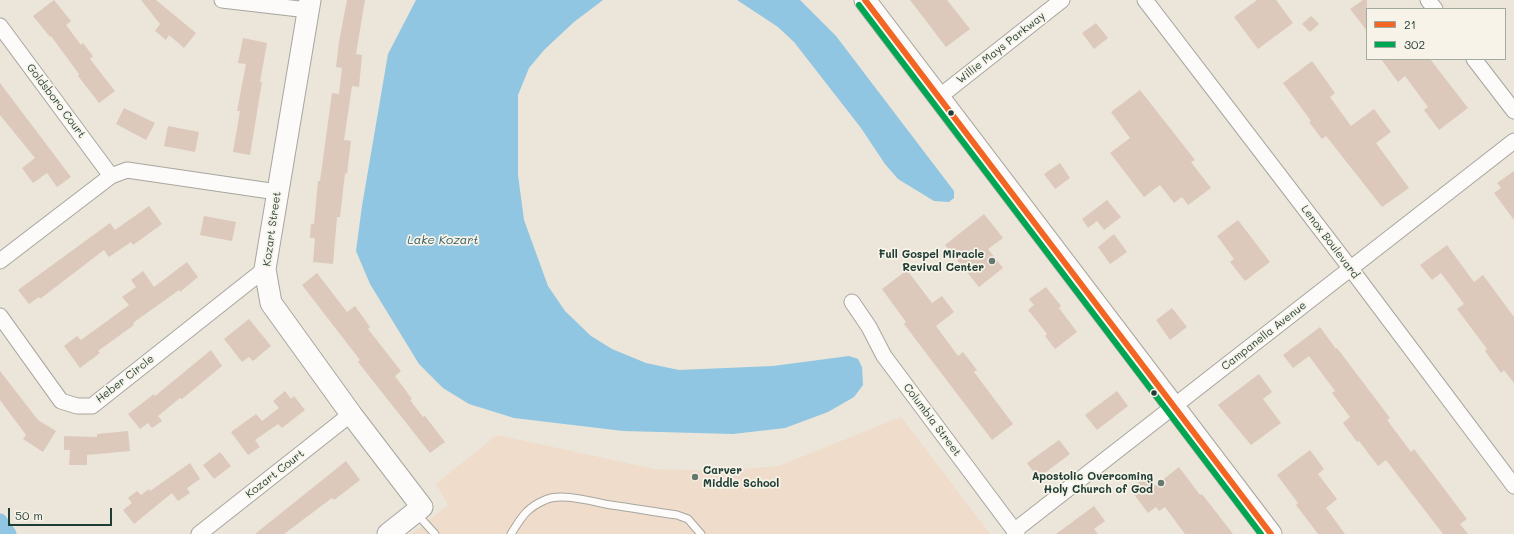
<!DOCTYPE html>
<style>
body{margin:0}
#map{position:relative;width:1514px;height:534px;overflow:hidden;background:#ece5d9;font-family:Mali,sans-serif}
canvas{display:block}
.legend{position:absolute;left:1366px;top:8px;width:140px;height:52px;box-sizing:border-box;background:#f7f3e8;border:1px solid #a1aaa0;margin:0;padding:5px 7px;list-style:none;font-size:12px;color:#1f3d34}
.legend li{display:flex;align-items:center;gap:8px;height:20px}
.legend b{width:20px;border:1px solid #a1aaa0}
.scale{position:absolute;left:8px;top:508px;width:104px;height:18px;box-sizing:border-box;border:2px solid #1f3d34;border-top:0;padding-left:5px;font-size:12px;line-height:14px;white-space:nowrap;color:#1f3d34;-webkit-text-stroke:3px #f7f3e8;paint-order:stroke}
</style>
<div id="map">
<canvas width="1514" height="534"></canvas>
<ul class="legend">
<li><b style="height:5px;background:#f26522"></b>21</li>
<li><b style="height:5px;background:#00a651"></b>302</li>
</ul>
<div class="scale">50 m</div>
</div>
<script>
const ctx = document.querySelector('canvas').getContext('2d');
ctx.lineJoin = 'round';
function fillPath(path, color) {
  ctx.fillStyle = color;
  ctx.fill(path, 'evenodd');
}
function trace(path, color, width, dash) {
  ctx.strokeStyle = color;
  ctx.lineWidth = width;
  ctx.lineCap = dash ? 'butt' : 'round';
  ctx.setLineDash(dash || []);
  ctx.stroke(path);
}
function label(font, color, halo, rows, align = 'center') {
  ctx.font = font + ' Mali,sans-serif';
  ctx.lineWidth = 3.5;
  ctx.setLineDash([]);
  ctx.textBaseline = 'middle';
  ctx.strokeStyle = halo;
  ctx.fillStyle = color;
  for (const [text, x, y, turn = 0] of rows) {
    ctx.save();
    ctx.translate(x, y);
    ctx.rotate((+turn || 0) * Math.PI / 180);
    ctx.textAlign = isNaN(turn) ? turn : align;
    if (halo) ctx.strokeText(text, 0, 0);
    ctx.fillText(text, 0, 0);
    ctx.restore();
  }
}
const built = new Path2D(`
 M901,417L990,534H412L448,505L436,484L497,435L654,469L722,471L779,466Z`);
const water = new Path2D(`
 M416,0H603L574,22L544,50L529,68L518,95V175L524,220L548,286L565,311L591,336L612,349L646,363L679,370L773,366L849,356L858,359L862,367L863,385L854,397L828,412L785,428L733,434L623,431L514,418L469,404L443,388L419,364L370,284L356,251L362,206L388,54Z
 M737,0H800L836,36L954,191V198L949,202L934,201L898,179L885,164L861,128L794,42L778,27Z`);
const canal = new Path2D(`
 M0,521L9,534`);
const building = new Path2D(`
 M54,0L71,21L66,25L81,45L83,43L93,56L90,59L115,91L99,103L78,76L79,74L51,36L50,37L33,16Z
 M141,0H156L196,33L184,48L169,35L166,40L155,31L160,24Z
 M347,0H365L356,54L362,55L359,87L352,86L344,140L351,141L347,174L345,173L340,217H337L333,264L313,262L315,238H310L311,224H314L318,181H320L332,93L339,94L342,68L336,67L339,42Z
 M910,0H947L970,29L946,47Z
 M1257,0H1276L1293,23L1258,49L1234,17Z
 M1363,0H1367V31L1350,9Z
 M1311,16L1319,24L1310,32L1302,24Z
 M1096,23L1108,38L1094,49L1082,33Z
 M243,38L267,43L260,82H262L250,155L233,152L240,111H237L246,64L238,63Z
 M1381,59H1430L1468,108L1439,130L1424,110L1428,107L1405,76L1398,82Z
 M1312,61L1335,93L1330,97L1351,126L1374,109L1391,132L1376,143L1409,188L1382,207L1326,136L1322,139L1309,122L1311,121L1283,83Z
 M0,83L71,177L57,187L47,173L33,183L22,168L35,158L0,115Z
 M1140,90L1195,160L1191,162L1211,188L1188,205L1182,197L1174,203L1160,185L1144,197L1110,153L1130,138L1111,112Z
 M124,108L155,123L146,140L116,124Z
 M168,126L199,132L195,152L164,146Z
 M1060,163L1070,178L1055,189L1044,174Z
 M1514,171V220L1494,193L1501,188L1497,183Z
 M1107,200L1121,217L1104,230L1097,221L1088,228L1082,219Z
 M149,206L162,224L133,245L131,242L109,257L104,250L40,299L39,297L29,304L18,290L110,223L115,230Z
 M984,214L1003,238L988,249L1003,268L979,287L945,245Z
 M204,216L236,222L232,241L200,235Z
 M1238,220L1270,262L1245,281L1230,262L1234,259L1217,236Z
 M1114,234L1127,252L1110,264L1098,247Z
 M1447,245L1474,282L1483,275L1514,317V383L1504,370L1501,373L1485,351L1487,349L1457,309L1464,304L1441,273L1432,280L1420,265Z
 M187,262L198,277L180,292L179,290L133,323L134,325L98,351L100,353L80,368L64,346L77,336L81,340L129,305L122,297L136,287L131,280L143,271L154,287Z
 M907,270L932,303L942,296L954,312L936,326L958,356L963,352L977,370L974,372L1013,424L992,440L904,324L906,322L882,289Z
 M317,273L347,312L355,306L370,327L368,329L401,371L395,376L412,399L410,400L423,417L425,416L445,442L430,453L358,362L360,360L302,285Z
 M1046,287L1061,306L1059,308L1077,332L1055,349L1045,336L1047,334L1028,310L1034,305L1029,299Z
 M1172,308L1187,327L1170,340L1156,320Z
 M249,319L271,346L253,361L249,357L242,362L224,339Z
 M1320,327L1336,349L1337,348L1390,418L1387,420L1411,452L1414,449L1467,519L1460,524L1468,534H1443L1386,460L1378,466L1359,441L1357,442L1343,423L1350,417L1332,393L1335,391L1309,356L1293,368L1283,355Z
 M211,350L222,366L182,399L180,398L158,416L162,421L152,428L148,423L140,429L128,414L154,394L155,396Z
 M0,371L38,420L56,431L43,452L23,439L26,435L0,400Z
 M1259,374L1272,392L1263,399L1281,423L1251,445L1218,405Z
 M285,391L291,399L294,396L305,410L282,428L278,424L255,440L260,447L248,455L231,432L256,414L262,421L279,408L273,401Z
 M1117,391L1128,406L1097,430L1085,415Z
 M128,431L130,451L87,455V465H69L70,450H64V436L97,437V434Z
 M1059,440L1070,454L1038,478L1027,463Z
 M1310,450L1324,469L1318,474L1337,499L1326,508L1345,534H1318L1296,505L1298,503L1277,475Z
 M220,452L231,466L214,479L203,465Z
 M346,461L360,480L334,500L332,498L284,534H255Z
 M190,463L200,479L187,488L190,493L178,501L172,493L134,524L123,510L132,503L128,498L137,491L141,495L149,489L150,491Z
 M1179,467L1200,495L1202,494L1233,534H1185L1165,507L1159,511L1156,507L1148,513L1130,489L1147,476L1155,486Z
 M1094,506L1105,521L1094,529L1098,534H1056Z`);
const lane = new Path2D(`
 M417,514L435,534
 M511,534C521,518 526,508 545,500C561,492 593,502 611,505C633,508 655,512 677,515L688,519L701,534`);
const street = new Path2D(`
 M222,0L308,10
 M1145,0L1351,269L1514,486
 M1428,0L1435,9
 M0,26L111,176
 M1474,59L1514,111
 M939,97L1062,0
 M0,261L111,176L127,170L277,192
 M852,302L869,327L884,356L1017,534
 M0,316L61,401L77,406H92L265,269
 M1014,531L1514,141
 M199,534L351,414`);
const secondary = new Path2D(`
 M310,0L265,269L271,303L351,414L422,507L388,534
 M865,0L1271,534`);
const bus1 = new Path2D(`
 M865,0L1271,534`);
const bus2 = new Path2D(`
 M859,5L1261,534`);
const markers = [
 [951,113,3.5,"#1f3d34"],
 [992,261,4,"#67786e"],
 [1154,393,3.5,"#1f3d34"],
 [695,477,4,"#67786e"],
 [1161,483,4,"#67786e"]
];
const streetNames = [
 ["Willie Mays Parkway",1001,48,-38],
 ["Goldsboro Court",56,101,53],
 ["Kozart Street",272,229,-82],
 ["Lenox Boulevard",1330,242,53],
 ["Campanella Avenue",1264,336,-38],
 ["Heber Circle",125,379,-38],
 ["Columbia Street",932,420,53],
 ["Kozart Court",275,474,-38]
];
const poiNames = [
 ["Full Gospel Miracle",984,255],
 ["Revival Center",984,268],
 ["Carver",703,471,"left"],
 ["Middle School",703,484,"left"],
 ["Apostolic Overcoming",1153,477],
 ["Holy Church of God",1153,490]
];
const waterNames = [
 ["Lake Kozart",443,240]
];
fillPath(built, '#efdcca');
fillPath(water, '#90c6e1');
trace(canal, '#90c6e1', 15);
fillPath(building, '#dcc9bc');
trace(lane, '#a7a69f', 9);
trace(street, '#a7a69f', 17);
trace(secondary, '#a7a69f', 23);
trace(lane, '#fcfbf9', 7);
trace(street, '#fcfbf9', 15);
trace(secondary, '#fcfbf9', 21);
trace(bus1, '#f26522', 6);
trace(bus2, '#00a651', 6);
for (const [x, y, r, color] of markers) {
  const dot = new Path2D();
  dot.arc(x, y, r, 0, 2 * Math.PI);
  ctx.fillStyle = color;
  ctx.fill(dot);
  trace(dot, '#f7f3e8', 1.5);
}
label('11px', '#1f3d34', '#f7f3e8', streetNames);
label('bold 11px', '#1f3d34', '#f7f3e8', poiNames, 'right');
label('italic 12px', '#325c60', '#f7f3e8', waterNames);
</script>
